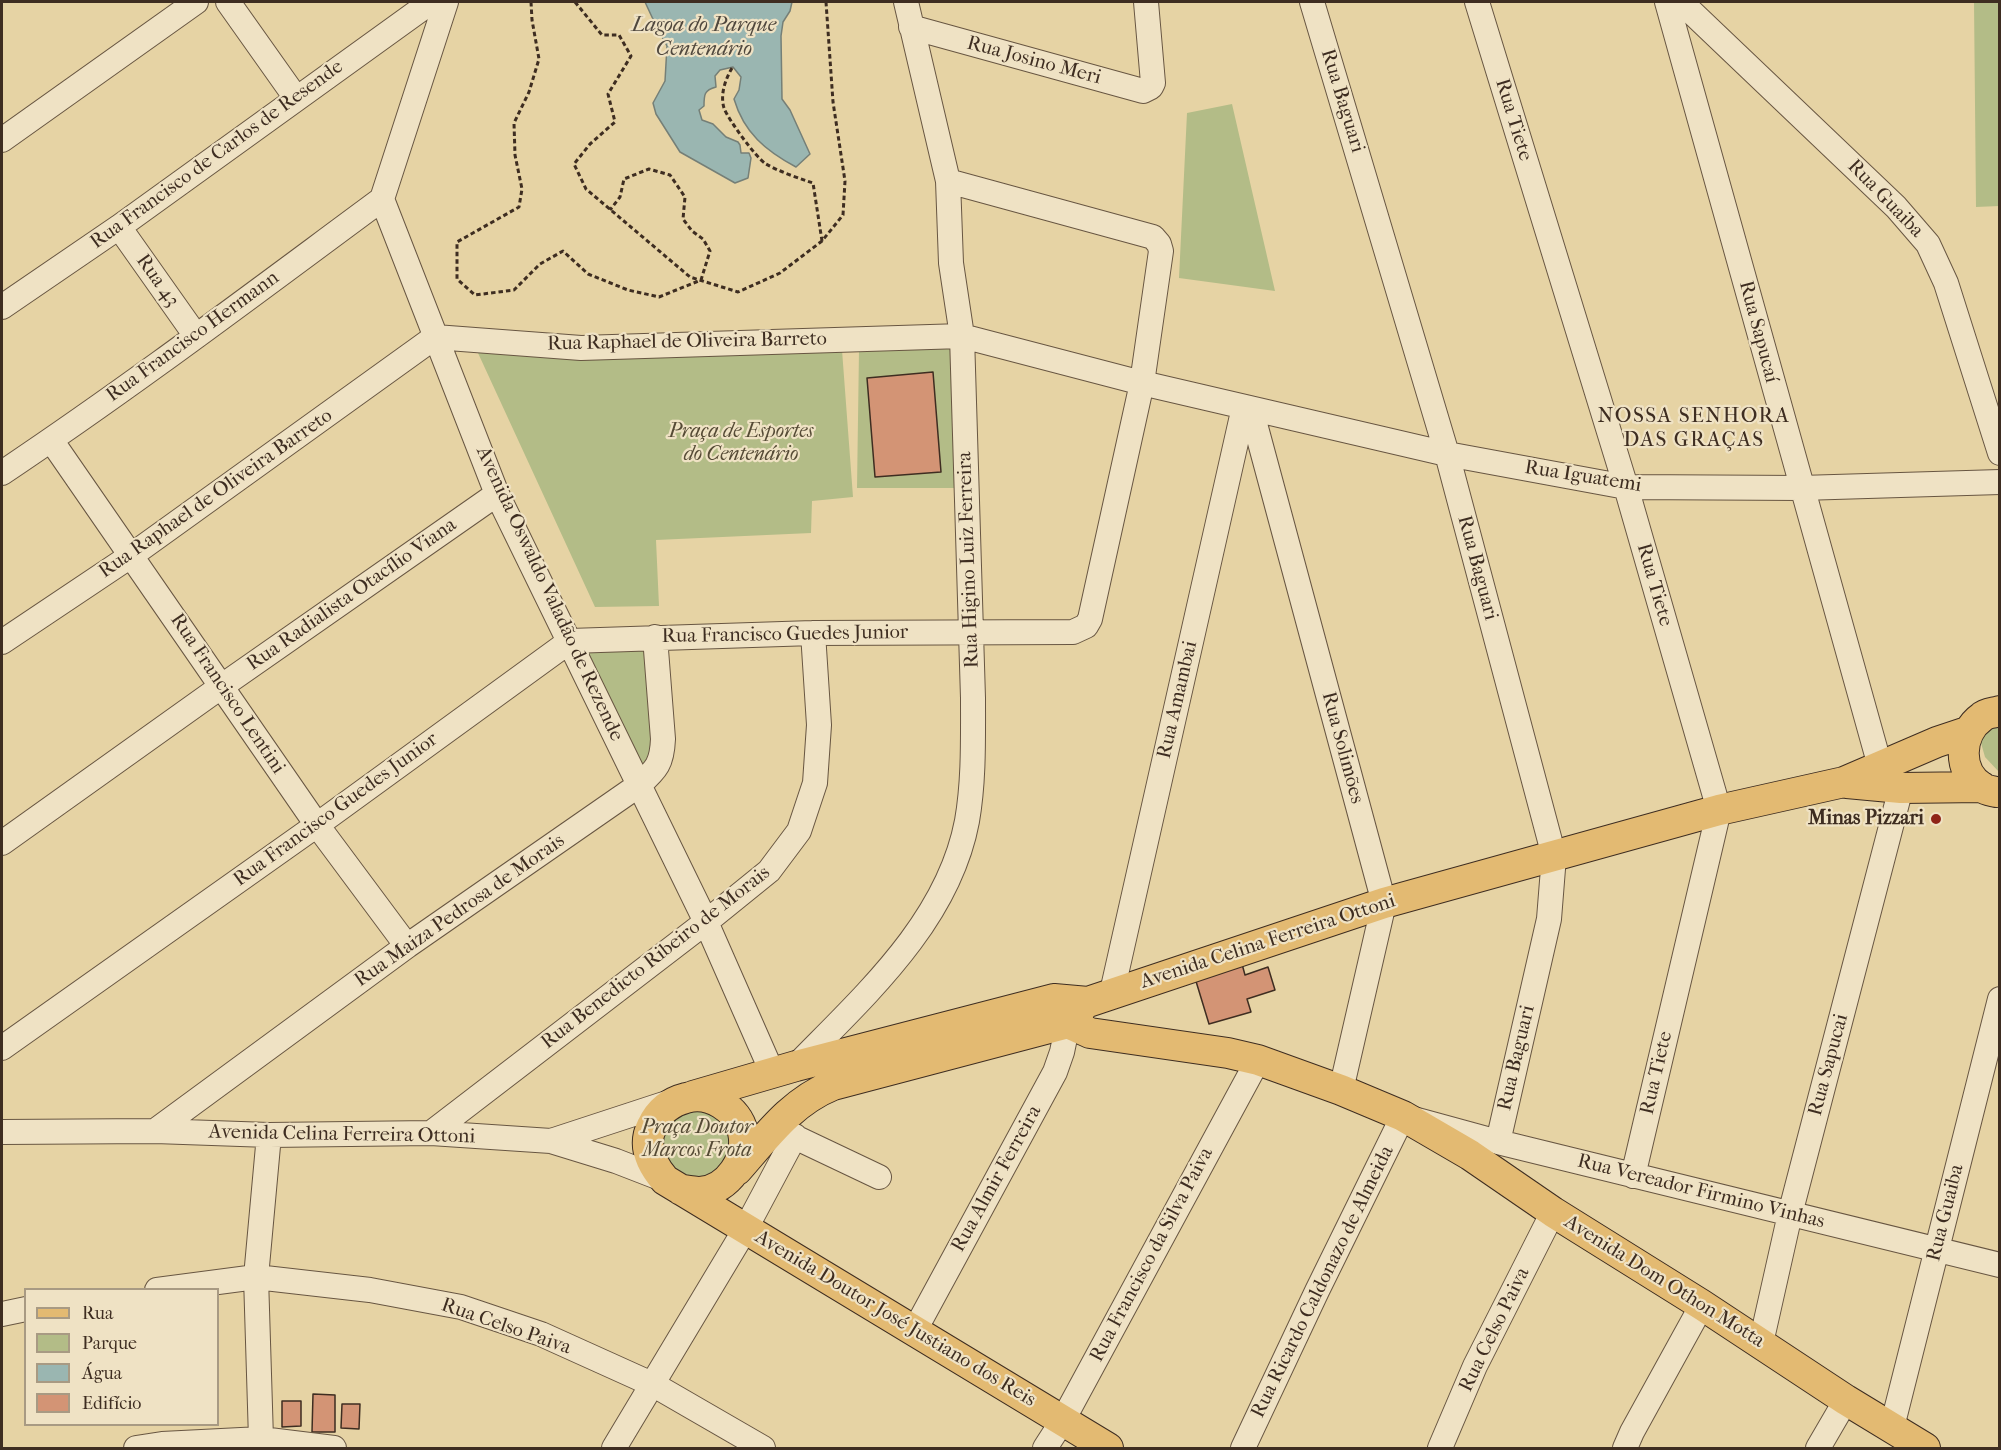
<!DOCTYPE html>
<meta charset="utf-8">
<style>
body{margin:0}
#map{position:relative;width:2001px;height:1450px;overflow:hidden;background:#e6d3a4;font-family:"IM FELL French Canon",serif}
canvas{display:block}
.frame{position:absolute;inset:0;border:3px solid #3e2d21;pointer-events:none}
.legend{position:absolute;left:24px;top:1288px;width:195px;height:138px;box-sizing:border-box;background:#efe2c4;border:2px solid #a89a83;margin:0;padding:8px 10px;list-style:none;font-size:18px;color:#3e2d21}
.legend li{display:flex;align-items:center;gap:12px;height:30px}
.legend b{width:30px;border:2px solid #a89a83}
</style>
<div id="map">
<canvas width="2001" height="1450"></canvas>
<div class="frame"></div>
<ul class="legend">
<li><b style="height:8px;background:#e3ba72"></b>Rua</li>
<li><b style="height:16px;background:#b3bc87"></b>Parque</li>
<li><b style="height:16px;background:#9ab6b1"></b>Água</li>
<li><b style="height:16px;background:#d39475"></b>Edifício</li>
</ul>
</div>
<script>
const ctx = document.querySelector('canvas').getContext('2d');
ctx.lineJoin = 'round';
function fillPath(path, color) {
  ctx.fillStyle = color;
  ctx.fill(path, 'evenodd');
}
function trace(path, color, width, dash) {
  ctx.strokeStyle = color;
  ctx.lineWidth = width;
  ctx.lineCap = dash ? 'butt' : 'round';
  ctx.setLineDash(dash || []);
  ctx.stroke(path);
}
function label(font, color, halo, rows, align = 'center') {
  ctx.font = font + ' "IM FELL French Canon",serif';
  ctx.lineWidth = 4.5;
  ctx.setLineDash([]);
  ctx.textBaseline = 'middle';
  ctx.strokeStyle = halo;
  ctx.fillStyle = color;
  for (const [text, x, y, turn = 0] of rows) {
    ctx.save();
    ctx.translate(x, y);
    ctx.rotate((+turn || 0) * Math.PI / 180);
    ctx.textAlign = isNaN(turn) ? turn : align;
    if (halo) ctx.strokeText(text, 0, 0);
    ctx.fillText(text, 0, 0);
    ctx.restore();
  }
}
const green = new Path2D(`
 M1974,2H1999V206L1976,207Z
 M1232,104L1275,291L1179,278L1187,113Z
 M953,348L955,488H857L859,350Z
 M842,350L853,497L812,501L811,533L656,540L659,606L595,607L478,353L646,355Z
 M652,645L654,741L638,779L577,648Z
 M1999,712V772L1985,757L1979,736Z
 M689,1100L734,1129L727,1165L697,1181L675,1173L666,1161L658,1129Z`);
const water = new Path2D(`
 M645,2H792L790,11L783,22L781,36L782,99L790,110L810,154L796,167C766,151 744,133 734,99L739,90L741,77L733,67L720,70L715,76L716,87C704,90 704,95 704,106L699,110L702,120L713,124L726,137L738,142L740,145L741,153H749L751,158L748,178L735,183L680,152L656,114L653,103L665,81L667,46L658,30Z`);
const building = new Path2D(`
 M933,372L941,472L875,477L867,378Z
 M1242,964L1245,975L1268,967L1275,990L1247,999L1251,1012L1209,1024L1195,978Z
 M313,1394L335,1395V1432H312Z
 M282,1401H301V1426L282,1427Z
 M342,1404H360L359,1429L341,1428Z`);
const path = new Path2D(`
 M531,2L532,20L539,59L529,92L514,123L515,155L522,189L519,207L457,242V279L475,295L514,290L540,264L563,251L588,274L628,290L659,297L701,280L710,251L703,239L692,231L683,219L685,197L670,175L649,169L624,179L620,197L610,210
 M575,2L602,35H619L631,56L608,94L615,122L590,144L574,164L586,189L690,277L738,292L780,273L822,241L843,215L845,181L833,102L826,2
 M732,68C725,80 720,95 724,108C728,119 756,158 766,164C780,172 798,178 813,183L822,241`);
const minor = new Path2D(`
 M228,2L296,98
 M446,2L382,199L497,494L706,922L772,1072
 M1312,2L1447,454L1554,856L1549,919L1498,1142
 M1477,2L1626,487L1719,810L1633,1176
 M1667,2L1880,766
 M1681,2L1896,207L1928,244L1946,283L2000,453
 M911,27L1143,91L1151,87L1153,83L1146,2
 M2,140L196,2
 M119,227L196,336
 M2,307L119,227L431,2
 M1251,409L1384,903L1341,1090
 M51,440L317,825L407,946
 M2,473C132,386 256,292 382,199
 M2,642L132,555L435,337L581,348L962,336L1142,383L1447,454L1626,487L1801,488L2000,482
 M2,843L222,686L497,494
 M1112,992L1244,407
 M2,1048L317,825L570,641L813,633L1073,632L1086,626L1090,619L1142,383L1161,251L1159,244L1153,237L948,181
 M796,1066C864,996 948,922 967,821C974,781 973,739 973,698L962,336L951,263L948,181L906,2
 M780,1130L879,1177
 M155,1131L407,946L639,785C657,769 662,763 663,739L655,637
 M2,1132L155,1131L269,1135L431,1133L551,1141L673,1101
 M431,1133L706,922L769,871L799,831L815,783L819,725L813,633
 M551,1141L616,1161L665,1180
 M157,1290L256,1277L370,1290L461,1307L541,1334L654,1385L763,1448
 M2,1314L26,1309
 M915,1330L1055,1072L1062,1052L1068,1023
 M1761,1343L1790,1214L1901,788
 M1892,1427L2000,999
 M261,1439L256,1277L269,1135
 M136,1448L162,1444L261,1439L334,1448
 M614,1448L746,1228L795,1136
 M1045,1448L1063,1420L1258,1060
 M1243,1448L1317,1291L1403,1116L1498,1142L2000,1265
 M1440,1448L1475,1366L1553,1212
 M1625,1448L1632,1432L1702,1305
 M1818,1448L1846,1400`);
const major = new Path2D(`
 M1847,783L1901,788L1982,787
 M1996,792C1992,791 1986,790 1983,788C1956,772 1959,733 1982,717C1986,713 1994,713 2000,711
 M1054,999L1068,1023L1090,1033L1228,1053L1258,1060L1341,1090L1403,1116L1470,1155L1553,1212L1702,1305L1846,1400L1925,1448
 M693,1096L796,1066L1054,999L1088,1002L1384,903L1719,810L1844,782L1937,742L1967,732
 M737,1170C767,1136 791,1102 833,1085L1068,1023L1080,1010
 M681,1190C687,1190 694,1192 700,1192C728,1190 749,1159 743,1132C737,1108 709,1091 686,1098C670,1102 659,1111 652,1126C642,1146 652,1165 665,1180L1108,1448`);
const markers = [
 [1936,819,6,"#8f2418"]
];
const streetNames = [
 ["Rua Josino Meri",1034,61,15],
 ["Rua Baguari",1342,101,73],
 ["Rua Tiete",1513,120,73],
 ["Rua Francisco de Carlos de Resende",217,155,-36],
 ["Rua Guaiba",1885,199,46],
 ["Rua 43",157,281,55],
 ["Rua Sapucaí",1758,332,75],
 ["Rua Francisco Hermann",193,337,-36],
 ["Rua Raphael de Oliveira Barreto",687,342,-1],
 ["Rua Iguatemi",1583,477,9],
 ["Rua Raphael de Oliveira Barreto",216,494,-35],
 ["Rua Higino Luiz Ferreira",969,560,-92],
 ["Rua Baguari",1477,568,75],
 ["Rua Tiete",1654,585,74],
 ["Avenida Oswaldo Valadão de Rezende",549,594,65],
 ["Rua Radialista Otacílio Viana",352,595,-35],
 ["Rua Francisco Guedes Junior",785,635,-1],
 ["Rua Francisco Lentini",227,694,56],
 ["Rua Amambai",1178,700,-77],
 ["Rua Solimões",1342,748,75],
 ["Rua Francisco Guedes Junior",336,810,-36],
 ["Rua Maiza Pedrosa de Morais",460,911,-35],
 ["Avenida Celina Ferreira Ottoni",1268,942,-18],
 ["Rua Benedicto Ribeiro de Morais",656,958,-38],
 ["Rua Baguari",1517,1058,-77],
 ["Rua Sapucai",1829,1065,-75],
 ["Rua Tiete",1657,1073,-77],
 ["Avenida Celina Ferreira Ottoni",342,1135,1],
 ["Rua Almir Ferreira",997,1179,-61],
 ["Rua Vereador Firmino Vinhas",1701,1192,14],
 ["Rua Guaiba",1946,1213,-76],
 ["Rua Francisco da Silva Paiva",1152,1255,-62],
 ["Rua Ricardo Caldonazo de Almeida",1323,1282,-64],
 ["Avenida Dom Othon Motta",1664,1282,32],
 ["Avenida Doutor José Justiano dos Reis",895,1319,31],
 ["Rua Celso Paiva",506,1327,19],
 ["Rua Celso Paiva",1495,1330,-64]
];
const parkNames = [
 ["Praça de Esportes",741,432],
 ["do Centenário",741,455],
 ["Praça Doutor",697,1128],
 ["Marcos Frota",697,1151]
];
const poiNames = [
 ["Minas Pizzari",1924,819]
];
const waterNames = [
 ["Lagoa do Parque",704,26],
 ["Centenário",704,50]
];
const neighbourhoodNames = [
 ["NOSSA SENHORA",1694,417],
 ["DAS GRAÇAS",1694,441]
];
fillPath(green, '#b3bc87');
fillPath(water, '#9ab6b1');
trace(water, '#757f77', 1.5);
fillPath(building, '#d39475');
trace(building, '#3e2d21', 1.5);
trace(minor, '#685642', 26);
trace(major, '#3e2d21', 32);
trace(path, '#3e2d21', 3, [4.5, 3]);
trace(minor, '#efe2c4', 24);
trace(major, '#e3ba72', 30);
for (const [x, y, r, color] of markers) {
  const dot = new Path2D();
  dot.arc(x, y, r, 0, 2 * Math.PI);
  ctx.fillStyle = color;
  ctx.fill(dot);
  trace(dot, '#efe2c4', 2);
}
label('20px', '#3e2d21', '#efe2c4', streetNames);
label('italic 20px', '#554a35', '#efe2c4', parkNames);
label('bold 20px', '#3e2d21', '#efe2c4', poiNames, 'right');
label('italic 21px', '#50483e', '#efe2c4', waterNames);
ctx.letterSpacing = '1.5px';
label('21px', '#3e2d21', '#efe2c4', neighbourhoodNames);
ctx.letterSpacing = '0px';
</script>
